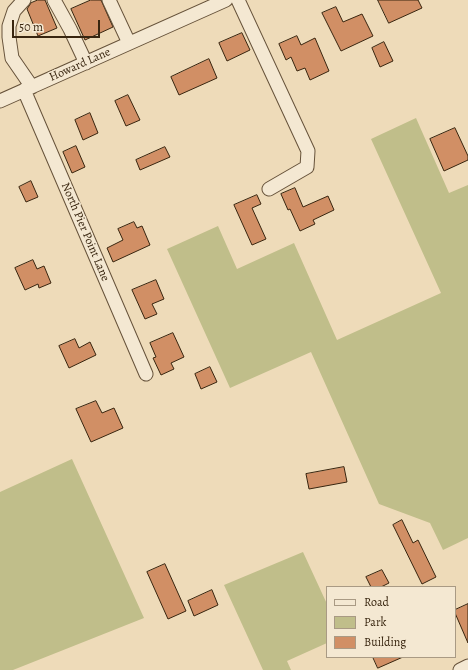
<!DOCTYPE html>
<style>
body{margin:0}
#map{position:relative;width:468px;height:670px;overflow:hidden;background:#eedbb9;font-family:Alegreya,serif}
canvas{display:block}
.legend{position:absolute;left:326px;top:586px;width:130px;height:72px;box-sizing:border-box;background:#f4e8d2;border:1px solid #a99a84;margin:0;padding:5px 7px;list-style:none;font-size:12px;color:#38250f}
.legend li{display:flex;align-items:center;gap:8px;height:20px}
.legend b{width:20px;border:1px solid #a99a84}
.scale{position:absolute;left:12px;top:20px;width:88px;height:18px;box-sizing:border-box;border:2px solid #38250f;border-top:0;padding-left:5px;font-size:12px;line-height:14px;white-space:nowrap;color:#38250f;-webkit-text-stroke:3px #f4e8d2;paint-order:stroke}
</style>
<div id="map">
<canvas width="468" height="670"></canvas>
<ul class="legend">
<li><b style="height:5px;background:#f4e8d2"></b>Road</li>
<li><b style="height:11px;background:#c0be8a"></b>Park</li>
<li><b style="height:11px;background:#d18f65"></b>Building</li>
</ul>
<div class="scale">50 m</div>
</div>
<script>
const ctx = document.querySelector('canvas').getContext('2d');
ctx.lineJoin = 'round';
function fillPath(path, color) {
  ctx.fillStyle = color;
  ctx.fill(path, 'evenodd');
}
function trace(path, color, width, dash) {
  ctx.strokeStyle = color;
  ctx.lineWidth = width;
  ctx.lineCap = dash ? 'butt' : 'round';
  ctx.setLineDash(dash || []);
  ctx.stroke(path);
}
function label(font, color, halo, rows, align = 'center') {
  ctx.font = font + ' Alegreya,serif';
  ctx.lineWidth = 3;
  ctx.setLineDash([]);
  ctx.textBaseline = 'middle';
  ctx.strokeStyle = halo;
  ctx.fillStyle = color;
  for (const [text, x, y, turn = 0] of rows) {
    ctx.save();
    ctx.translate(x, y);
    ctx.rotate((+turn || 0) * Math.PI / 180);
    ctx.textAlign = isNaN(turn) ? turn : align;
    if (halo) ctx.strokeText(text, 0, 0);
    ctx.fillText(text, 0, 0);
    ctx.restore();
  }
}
const green = new Path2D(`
 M416,118L449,193L468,185V538L443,550L430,523L379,504L311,352L230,388L167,249L218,226L237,269L294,243L337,340L441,293L371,139Z
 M72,459L144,618L13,670H0V492Z
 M303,552L327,604V643L287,661L291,670H263L224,585Z`);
const building = new Path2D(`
 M38,0H45L57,28L38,36L27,9L31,3Z
 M91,0H101L113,27L85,40L71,9Z
 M378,0H418L422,8L389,23Z
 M336,7L343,22L362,14L373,36L341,51L322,13Z
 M242,33L250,50L227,61L219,43Z
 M297,36L301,45L315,38L329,71L310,80L305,68L297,71L291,57L286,60L279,44Z
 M384,42L393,61L380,67L372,48Z
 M209,59L217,78L179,95L171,77Z
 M128,95L140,120L126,126L115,101Z
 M90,113L98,133L83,140L75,120Z
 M455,128L468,156V160L444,171L430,139Z
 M76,146L85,167L72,173L63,152Z
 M165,147L170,157L140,170L136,160Z
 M31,181L38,197L26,202L19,187Z
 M295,188L303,207L328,196L334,210L313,220L315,224L300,231L290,209L288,210L281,194Z
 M257,195L261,204L252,208L266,239L252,245L234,205Z
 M134,222L137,228L142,226L150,245L113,262L107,248L123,240L118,229Z
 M33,260L37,269L44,266L51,283L39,288L38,284L25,290L15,268Z
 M156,280L164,299L152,304L157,314L145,319L132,290Z
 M173,333L184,357L171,363L174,369L161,375L153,358L156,357L150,343Z
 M75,339L79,348L90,342L96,355L69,368L59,346Z
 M210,367L217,382L201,389L195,374Z
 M96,401L102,413L114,408L123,428L91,442L76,409Z
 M344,467L347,482L309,489L306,474Z
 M402,520L413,543L418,540L436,577L422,584L393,525Z
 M165,564L186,611L168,619L147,572Z
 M382,570L389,583L381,587H371L366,577Z
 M212,590L218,605L194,616L188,601Z
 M468,604V643L455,613V610Z
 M373,657H403L378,668Z`);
const minor = new Path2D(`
 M24,0L14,11L9,26V37L12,58L32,87
 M54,0L70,29L86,63
 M109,0L129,43
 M238,0L308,151L307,167L269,189
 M24,90L146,374
 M0,101L226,0
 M460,670L468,666`);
const streetNames = [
 ["Howard Lane",80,65,-24],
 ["North Pier Point Lane",85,232,67]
];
fillPath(green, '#c0be8a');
fillPath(building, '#d18f65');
trace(building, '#38250f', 1);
trace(minor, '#66523a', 15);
trace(minor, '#f4e8d2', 13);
label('12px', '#38250f', '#f4e8d2', streetNames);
</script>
